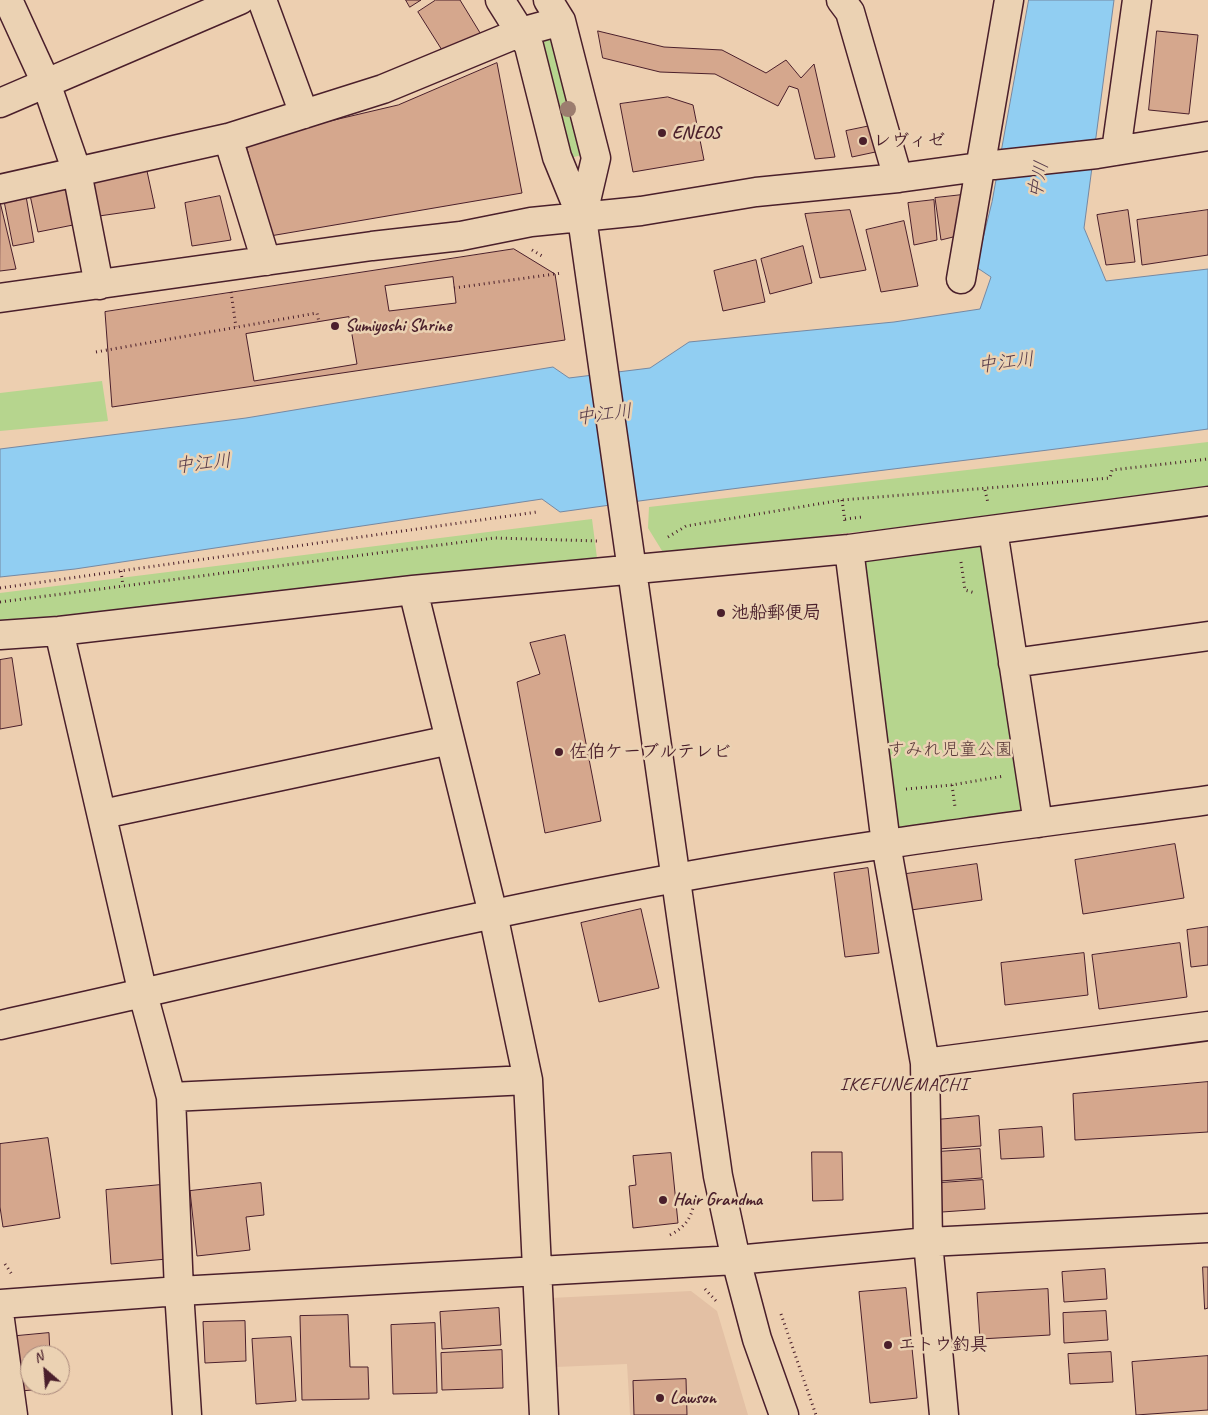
<!DOCTYPE html>
<meta charset="utf-8">
<style>
body{margin:0}
#map{position:relative;width:1208px;height:1415px;overflow:hidden;background:#edcfb0;font-family:Caveat,sans-serif}
canvas{display:block}
.north{position:absolute;left:20px;top:1345px;width:50px;height:50px;box-sizing:border-box;background:#ebd2b3;border:1px solid #ab8a7d;border-radius:50%;rotate:333deg;font-size:14px;font-weight:700;line-height:20px;text-align:center;color:#4a1f2b}
.north::after{content:'';display:block;margin:auto;width:18px;height:22px;background:#4a1f2b;clip-path:polygon(50% 0,100% 100%,50% 72%,0 100%)}
</style>
<div id="map">
<canvas width="1208" height="1415"></canvas>
<div class="north">N</div>
</div>
<script>
const ctx = document.querySelector('canvas').getContext('2d');
ctx.lineJoin = 'round';
function fillPath(path, color) {
  ctx.fillStyle = color;
  ctx.fill(path, 'evenodd');
}
function trace(path, color, width, dash) {
  ctx.strokeStyle = color;
  ctx.lineWidth = width;
  ctx.lineCap = dash ? 'butt' : 'round';
  ctx.setLineDash(dash || []);
  ctx.stroke(path);
}
function label(font, color, halo, rows, align = 'center') {
  ctx.font = font + ' Caveat,"Klee One",sans-serif';
  ctx.lineWidth = 5;
  ctx.setLineDash([]);
  ctx.textBaseline = 'middle';
  ctx.strokeStyle = halo;
  ctx.fillStyle = color;
  for (const [text, x, y, turn = 0] of rows) {
    ctx.save();
    ctx.translate(x, y);
    ctx.rotate((+turn || 0) * Math.PI / 180);
    ctx.textAlign = isNaN(turn) ? turn : align;
    if (halo) ctx.strokeText(text, 0, 0);
    ctx.fillText(text, 0, 0);
    ctx.restore();
  }
}
const built = new Path2D(`
 M691,1291L717,1311L748,1415H630L627,1364L556,1367L551,1298Z`);
const green = new Path2D(`
 M544,38L556,39L589,153L563,160L536,46Z
 M102,381L108,421L0,431V393Z
 M1208,442V492L664,554L648,528L649,507Z
 M592,519L597,558L0,622V593Z
 M988,535L1031,815L890,837L854,554Z`);
const water = new Path2D(`
 M1029,0H1114L1084,228L1106,281L1208,269V429C992,459 776,481 560,512L542,499L75,569L0,577V449L246,418L553,367L569,378L650,368L689,342L894,322L980,309L991,277L976,267L992,202Z`);
const building = new Path2D(`
 M406,0H421L410,7Z
 M436,0H460L482,36L447,58L418,12Z
 M598,31L664,47L722,50L766,73L786,60L801,78L814,64L835,157L815,159L798,89L789,86L778,106L715,74L660,72L603,58Z
 M1157,31L1198,35L1189,114L1149,110Z
 M497,63L522,193L270,236L245,141L398,105Z
 M668,97L693,105L704,160L633,172L620,104Z
 M875,125L880,151L852,157L846,131Z
 M147,171L155,208L99,216L91,181Z
 M75,186L83,223L38,232L30,195Z
 M962,195L965,234L941,240L935,198Z
 M26,196L34,242L13,246L4,201Z
 M220,196L231,240L192,246L185,203Z
 M934,200L937,240L914,245L908,203Z
 M0,202L16,269L0,271Z
 M850,210L866,270L820,278L805,214Z
 M1128,210L1135,262L1106,265L1097,215Z
 M1208,210V255L1142,265L1137,220Z
 M904,221L918,286L881,292L866,230Z
 M803,246L812,283L770,294L761,259Z
 M514,249L555,274L565,340L112,407L105,312Z
 M756,260L765,302L723,311L714,271Z
 M453,277L456,303L389,311L385,286Z
 M349,317L357,364L254,381L246,334Z
 M565,635L601,821L545,833L517,682L540,674L530,643Z
 M12,658L22,725L0,729V660Z
 M1175,844L1184,898L1083,914L1075,860Z
 M977,864L982,900L911,910L906,874Z
 M868,868L879,953L845,957L834,873Z
 M641,909L659,988L599,1002L581,923Z
 M1208,927V965L1191,967L1187,930Z
 M1180,943L1187,997L1099,1009L1092,955Z
 M1084,953L1088,995L1005,1005L1001,963Z
 M1208,1082V1132L1075,1140L1073,1094Z
 M979,1116L981,1146L938,1149L936,1120Z
 M1042,1127L1044,1157L1001,1159L999,1130Z
 M48,1138L60,1218L3,1227L0,1207V1144Z
 M980,1149L982,1178L940,1181L937,1152Z
 M812,1152H842L843,1200L813,1201Z
 M671,1153L678,1223L633,1228L629,1186L636,1185L633,1156Z
 M983,1180L985,1209L942,1212L940,1183Z
 M261,1183L264,1215L246,1217L250,1250L197,1256L190,1191Z
 M161,1185L167,1259L111,1264L106,1190Z
 M1203,1267H1208V1308L1205,1309Z
 M1105,1269L1107,1299L1064,1302L1062,1272Z
 M906,1288L917,1398L870,1403L859,1292Z
 M1048,1289L1050,1335L980,1339L977,1293Z
 M499,1308L501,1345L442,1349L440,1312Z
 M1106,1311L1108,1340L1064,1343L1063,1313Z
 M348,1315L350,1367H368L369,1399L302,1400L300,1316Z
 M245,1321L246,1361L205,1363L203,1322Z
 M435,1323L437,1393L393,1394L391,1325Z
 M49,1333L50,1355H30V1385H53V1388L21,1391L17,1336Z
 M291,1337L296,1401L256,1404L252,1339Z
 M502,1350L503,1388L442,1390L441,1353Z
 M1111,1352L1113,1382L1070,1384L1068,1354Z
 M1208,1356V1410L1136,1415L1132,1362Z
 M686,1379L687,1415H634L633,1381Z`);
const path = new Path2D(`
 M532,250L542,256
 M454,288L562,273
 M231,292L236,327
 M96,352L317,313L319,322
 M985,490L988,503
 M842,500L845,522
 M845,519L862,517
 M668,537L686,526L842,500L1110,478L1112,470L1208,459
 M961,562L965,590L975,593
 M121,571L123,586
 M0,588L537,512
 M0,602L494,538L600,541
 M952,785L955,807
 M906,789L952,785L1004,776
 M670,1235C684,1228 692,1218 694,1202
 M5,1264L13,1276
 M705,1289L716,1301
 M781,1314L816,1415`);
const minor = new Path2D(`
 M8,0L46,83L77,172L99,285
 M262,0L304,114
 M500,0L529,46L557,157L582,218L718,1176L736,1260L757,1339L784,1415
 M548,0L561,21L596,158L582,218
 M841,0L850,12L898,178
 M0,103L240,0
 M228,138L266,261
 M1116,151L1137,0
 M0,189L228,138L383,89L521,32L561,21
 M961,279L1009,0
 M0,298L372,246L461,236L531,222L641,211L756,192L898,178L994,165L1097,154L1208,136
 M993,530L1038,823
 M849,549L886,844L925,1063L928,1242L944,1415
 M413,590L493,914L528,1080L544,1415
 M59,631L143,994L171,1097L179,1291L187,1415
 M0,635L59,631L413,590L849,549L1208,501
 M1013,663L1208,636
 M103,814L450,740
 M0,1025C225,976 449,919 676,878C852,846 1031,824 1208,800
 M925,1063L1208,1026
 M171,1097L528,1080
 M0,1304L179,1291L736,1260L928,1242L1208,1228
 M0,1320L13,1415`);
const trees = [
 [568,109]
];
const markers = [
 [662,133,5,"#4a1f2b"],
 [863,141,5,"#4a1f2b"],
 [335,326,5,"#4a1f2b"],
 [721,613,5,"#4a1f2b"],
 [559,752,5,"#4a1f2b"],
 [663,1200,5,"#4a1f2b"],
 [888,1345,5,"#4a1f2b"],
 [660,1398,5,"#4a1f2b"]
];
const poiNames = [
 ["ENEOS",672,133],
 ["レヴィゼ",873,141],
 ["Sumiyoshi Shrine",345,326],
 ["池船郵便局",731,613],
 ["佐伯ケーブルテレビ",569,752],
 ["Hair Grandma",673,1200],
 ["エトウ釣具",898,1345],
 ["Lawson",670,1398]
];
const parkNames = [
 ["すみれ児童公園",950,750]
];
const waterNames = [
 ["中川",1039,180,-78],
 ["中江川",1006,363,-7],
 ["中江川",604,415,-7],
 ["中江川",203,464,-6]
];
const neighbourhoodNames = [
 ["IKEFUNEMACHI",904,1085]
];
fillPath(built, '#e3c0a4');
fillPath(green, '#b6d58e');
fillPath(water, '#91cef2');
trace(water, '#7588a2', 1);
fillPath(building, '#d5a78d');
trace(building, '#4a1f2b', 1);
trace(minor, '#4a1f2b', 31);
trace(path, '#4a1f2b', 3, [1, 4]);
trace(minor, '#ebd2b3', 28);
ctx.fillStyle = '#9c7d6f';
for (const [x, y] of trees) {
  ctx.beginPath();
  ctx.arc(x, y, 8, 0, 2 * Math.PI);
  ctx.fill();
}
for (const [x, y, r, color] of markers) {
  const dot = new Path2D();
  dot.arc(x, y, r, 0, 2 * Math.PI);
  ctx.fillStyle = color;
  ctx.fill(dot);
  trace(dot, '#ebd2b3', 2);
}
label('bold 18px', '#4a1f2b', '#ebd2b3', poiNames, 'left');
label('18px', '#5a3a3a', '#ebd2b3', parkNames);
label('italic 19px', '#553949', '#ebd2b3', waterNames);
ctx.letterSpacing = '1px';
label('19px', '#4a1f2b', '#ebd2b3', neighbourhoodNames);
ctx.letterSpacing = '0px';
</script>
